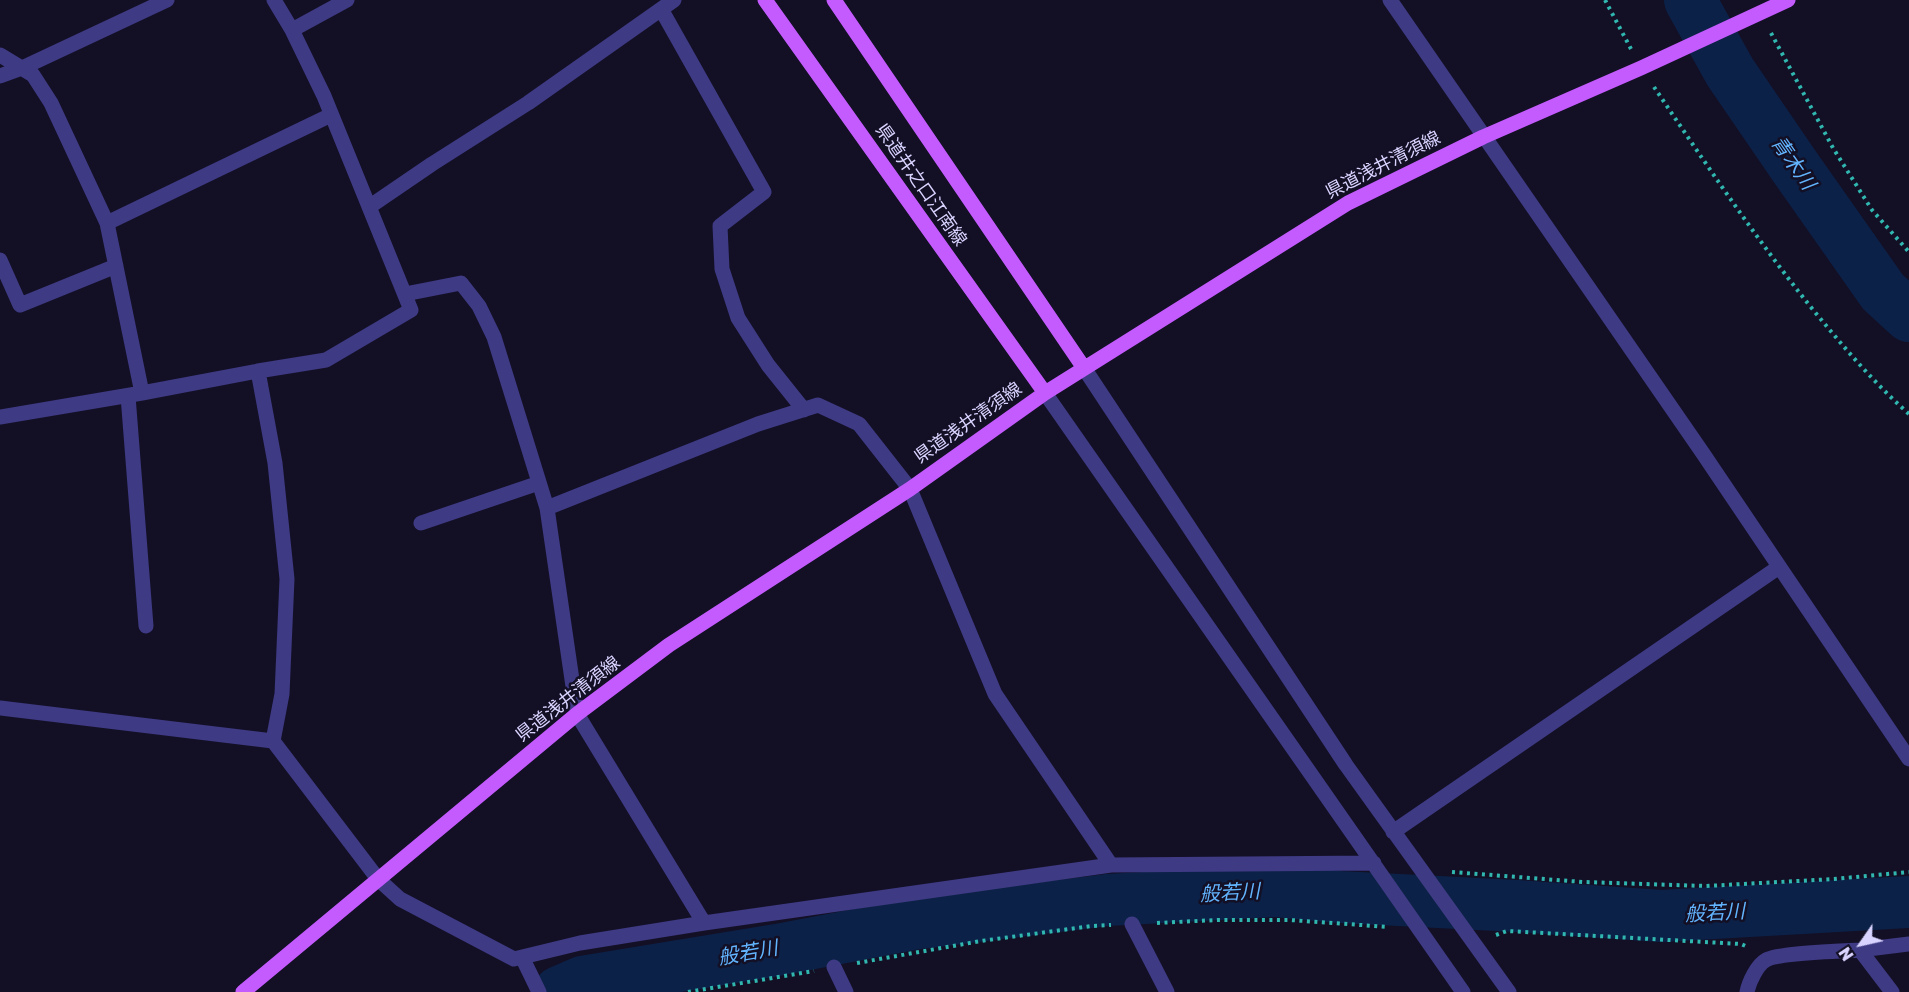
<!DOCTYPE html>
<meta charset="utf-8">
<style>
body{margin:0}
#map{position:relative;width:1909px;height:992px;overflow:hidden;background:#130f25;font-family:"Golos Text",sans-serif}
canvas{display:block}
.north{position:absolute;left:1831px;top:914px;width:60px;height:60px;-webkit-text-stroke:4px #130f25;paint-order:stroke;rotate:236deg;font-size:16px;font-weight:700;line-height:24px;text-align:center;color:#d9d4ff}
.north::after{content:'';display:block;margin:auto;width:21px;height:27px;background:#d9d4ff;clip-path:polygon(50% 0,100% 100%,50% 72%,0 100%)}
</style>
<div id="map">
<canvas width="1909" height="992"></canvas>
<div class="north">N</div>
</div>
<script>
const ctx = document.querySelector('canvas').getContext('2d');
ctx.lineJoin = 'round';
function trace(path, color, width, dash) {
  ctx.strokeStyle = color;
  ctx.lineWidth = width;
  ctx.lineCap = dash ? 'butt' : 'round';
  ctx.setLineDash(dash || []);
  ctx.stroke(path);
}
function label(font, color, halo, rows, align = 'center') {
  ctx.font = font + ' "Golos Text","Noto Sans JP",sans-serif';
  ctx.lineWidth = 5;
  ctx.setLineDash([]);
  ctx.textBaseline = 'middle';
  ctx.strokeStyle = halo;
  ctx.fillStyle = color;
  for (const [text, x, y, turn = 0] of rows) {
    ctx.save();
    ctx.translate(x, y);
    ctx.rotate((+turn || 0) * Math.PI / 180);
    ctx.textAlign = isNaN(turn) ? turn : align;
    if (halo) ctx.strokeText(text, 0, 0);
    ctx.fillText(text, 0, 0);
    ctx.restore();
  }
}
const river = new Path2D(`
 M1690,0L1730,72L1795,167L1883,292L1909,316
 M559,992L582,982L777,950L913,924L1107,900L1276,891L1340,897L1517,906L1661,916L1909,902`);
const path = new Path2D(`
 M1605,0L1631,49
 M1771,33L1833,148L1872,210L1909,252
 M1654,87C1704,161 1754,236 1810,306C1841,344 1872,381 1909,414
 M1452,872L1583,882L1706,886L1834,879L1909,872
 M1157,923L1217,920H1290L1389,927
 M1496,935L1507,931L1741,944L1748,947
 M857,963L981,941L1092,926L1111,925
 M688,992L814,971`);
const minor = new Path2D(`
 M1390,0L1702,452L1909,759
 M661,9L764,192L720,226L722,269L738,318L768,365L804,410
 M292,30L347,0
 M0,55L33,75L51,103L107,223L142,393
 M0,76L22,68L167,0
 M369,207L432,164L528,103L674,0
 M107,223L331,115
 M0,260L20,305L116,266
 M405,294L461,283L479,306L494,337L547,508L577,714L704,923
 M1084,368L1346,765L1509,992
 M258,371L275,463L287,579L282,694L273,741L378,879L400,899L514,959L580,943L704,923L1111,865L1374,863
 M1045,393L1463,992
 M128,396L146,626
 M0,417L142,393L258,371L326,360L411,310L324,96L292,30L274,0
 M547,508L758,424L818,405L859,424L910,489L995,694L1111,865
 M421,523L539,483
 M0,708L273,741
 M1393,832L1779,567
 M1132,924L1167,992
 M1860,950L1909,944
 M522,957L539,992
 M834,967L846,992
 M1747,992C1749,982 1757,965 1766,960C1777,953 1843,951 1860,950L1892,992`);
const major = new Path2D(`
 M765,0L1045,393
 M834,0L1084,368
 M243,992L577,714L669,645L910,489L1045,393L1348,203L1483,137L1641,68L1788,0`);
const streetNames = [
 ["県道浅井清須線",1383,165,-27],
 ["県道井之口江南線",921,185,55],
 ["県道浅井清須線",968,423,-35],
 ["県道浅井清須線",568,699,-38]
];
const waterNames = [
 ["青木川",1793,163,55],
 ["般若川",1230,893,-3],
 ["般若川",1715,913,-3],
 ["般若川",748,953,-10]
];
trace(river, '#0c2147', 52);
trace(path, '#30b7b0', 4, [3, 4.5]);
trace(minor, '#3e3a84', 15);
trace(major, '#c35bfe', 15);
label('18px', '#d9d4ff', '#130f25', streetNames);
label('italic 20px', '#62b4fe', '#130f25', waterNames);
</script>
